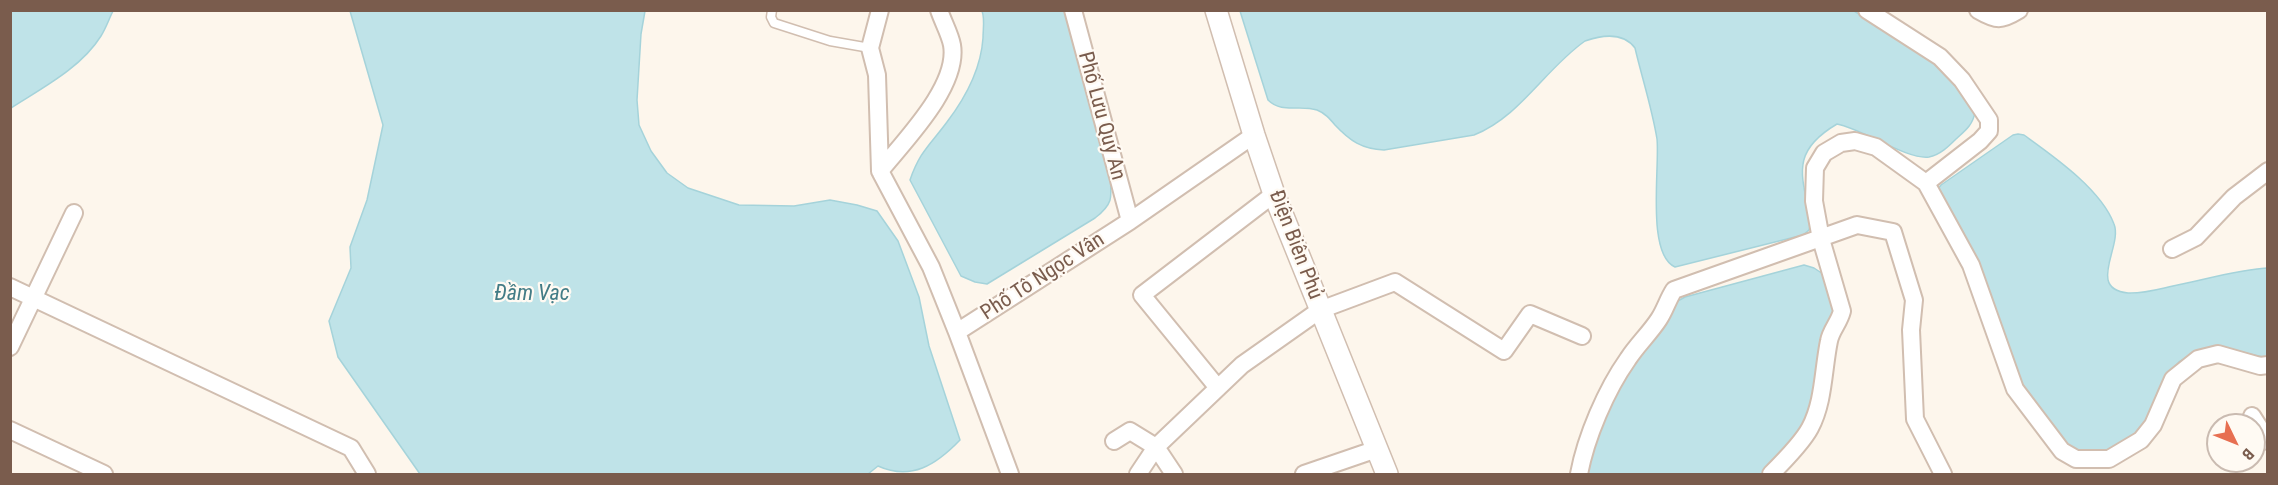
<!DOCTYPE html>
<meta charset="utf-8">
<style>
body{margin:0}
#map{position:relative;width:2278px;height:485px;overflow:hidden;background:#fdf6ec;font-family:"Roboto Condensed",sans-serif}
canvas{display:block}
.frame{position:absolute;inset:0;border:12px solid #7a5c4d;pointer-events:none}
.north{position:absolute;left:2206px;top:413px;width:60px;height:60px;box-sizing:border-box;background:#fffaf3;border:2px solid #cabbb1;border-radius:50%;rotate:133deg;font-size:16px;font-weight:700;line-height:24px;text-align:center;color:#7a5c4d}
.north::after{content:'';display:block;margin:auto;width:21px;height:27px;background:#e76f51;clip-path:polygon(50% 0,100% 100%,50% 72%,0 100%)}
</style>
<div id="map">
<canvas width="2278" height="485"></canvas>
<div class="frame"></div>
<div class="north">B</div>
</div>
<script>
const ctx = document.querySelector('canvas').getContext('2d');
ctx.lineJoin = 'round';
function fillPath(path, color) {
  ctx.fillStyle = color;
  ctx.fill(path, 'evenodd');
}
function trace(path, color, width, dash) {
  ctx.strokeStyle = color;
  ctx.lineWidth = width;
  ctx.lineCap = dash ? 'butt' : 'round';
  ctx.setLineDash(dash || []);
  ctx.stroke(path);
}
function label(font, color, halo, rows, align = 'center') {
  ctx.font = font + ' "Roboto Condensed",sans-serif';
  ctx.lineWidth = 4.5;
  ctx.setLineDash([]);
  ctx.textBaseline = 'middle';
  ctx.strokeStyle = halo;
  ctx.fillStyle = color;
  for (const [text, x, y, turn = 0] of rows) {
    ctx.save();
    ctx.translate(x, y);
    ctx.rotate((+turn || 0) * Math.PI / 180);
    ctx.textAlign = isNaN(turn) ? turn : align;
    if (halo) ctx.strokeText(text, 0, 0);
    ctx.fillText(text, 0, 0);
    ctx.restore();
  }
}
const water = new Path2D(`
 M11,10H113V11C109,19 106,28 101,36C81,68 42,88 11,108Z
 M350,11H645L641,34L637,100L639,125L651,151L667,173L688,188L739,205L794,206L830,200L857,205L877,211L898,241L919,297L929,346L960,440C936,465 911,481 878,466L868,474H420L338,357L329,321L351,268L350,247L367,200L383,125Z
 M982,11H1067L1110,176C1112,198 1113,204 1095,218L987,284L975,282L961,276L910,180C920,151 930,145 947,122C966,97 981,69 983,38C983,29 985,19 982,11Z
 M1240,11H1854L1927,55L1953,79L1975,112C1973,125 1965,131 1956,139C1949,146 1940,155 1929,157C1907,160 1863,129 1837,124C1788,153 1803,177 1811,223L1809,230L1803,235L1675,267C1646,254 1660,167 1657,139C1652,108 1642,78 1635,48C1623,32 1602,35 1585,41C1545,69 1520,117 1474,135L1384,150C1362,149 1350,141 1335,125C1330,119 1325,113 1317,110C1300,104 1282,114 1268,100Z
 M2018,134L2024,135C2053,156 2101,189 2114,224C2123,246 2086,289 2128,293C2142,294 2159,289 2173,286C2204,280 2236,270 2267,268V358L2224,348H2207L2193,353L2179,362L2168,374L2158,391L2145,428L2107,454L2077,452L2062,441L2017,381L1938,189L1941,185L2013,135Z
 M1804,265L1814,268L1823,274L1834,307L1810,418L1769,470L1763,474H1588L1591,442L1627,369L1676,302L1685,297Z`);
const service = new Path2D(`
 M772,10L771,17L774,23L830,41L870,48`);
const minor = new Path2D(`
 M880,10L870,48L877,75L880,171L931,267L957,332
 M1073,10L1130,221
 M1867,10L1940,57L1962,80L1989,120V131L1980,141L1926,183
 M1978,10C1997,21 2001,21 2019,10
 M880,171C905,140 959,86 952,45C950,34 943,22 939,10
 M2172,249L2196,237L2234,197L2268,171
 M10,287L351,448L367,474
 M10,347L74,213
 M1218,388L1142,295L1274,194
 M2252,416L2268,441
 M10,430L104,474
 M1114,441L1130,431L1156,447L1174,474
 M1010,474L957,332L1130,221L1254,135
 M1138,474L1156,447L1242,365L1320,310L1395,282L1504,351L1530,314L1582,336
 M1304,474L1377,449
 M1579,474C1586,437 1606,390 1628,359C1637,345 1650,333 1659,319C1665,310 1668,299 1674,290L1857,225L1893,232L1914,300L1911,330L1915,419L1943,474
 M1771,474C1783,462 1802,443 1810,428C1824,402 1823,370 1829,341C1831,330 1839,323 1842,311L1821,239L1814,201L1815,168L1824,153L1841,143L1855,141L1876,147L1926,183L1971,265L2015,389L2062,451L2076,459H2109L2141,440L2153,425L2173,379L2198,359L2218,354L2260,366L2268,365`);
const tertiary = new Path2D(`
 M1216,10L1254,135L1274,194L1387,474`);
const streetNames = [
 ["Phố Lưu Quý An",1101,116,75],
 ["Điện Biên Phủ",1295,245,69],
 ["Phố Tô Ngọc Vân",1043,277,-33]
];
const waterNames = [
 ["Đầm Vạc",532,294]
];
fillPath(water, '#bfe3e8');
trace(water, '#a5d3da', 1.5);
trace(service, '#d1beb0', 11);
trace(minor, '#d1beb0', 20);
trace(tertiary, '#d1beb0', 24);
trace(service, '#fff', 8);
trace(minor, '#fff', 16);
trace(tertiary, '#fff', 21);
label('21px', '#7a5c4d', '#fffaf3', streetNames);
label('italic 22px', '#437c86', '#fffaf3', waterNames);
</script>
